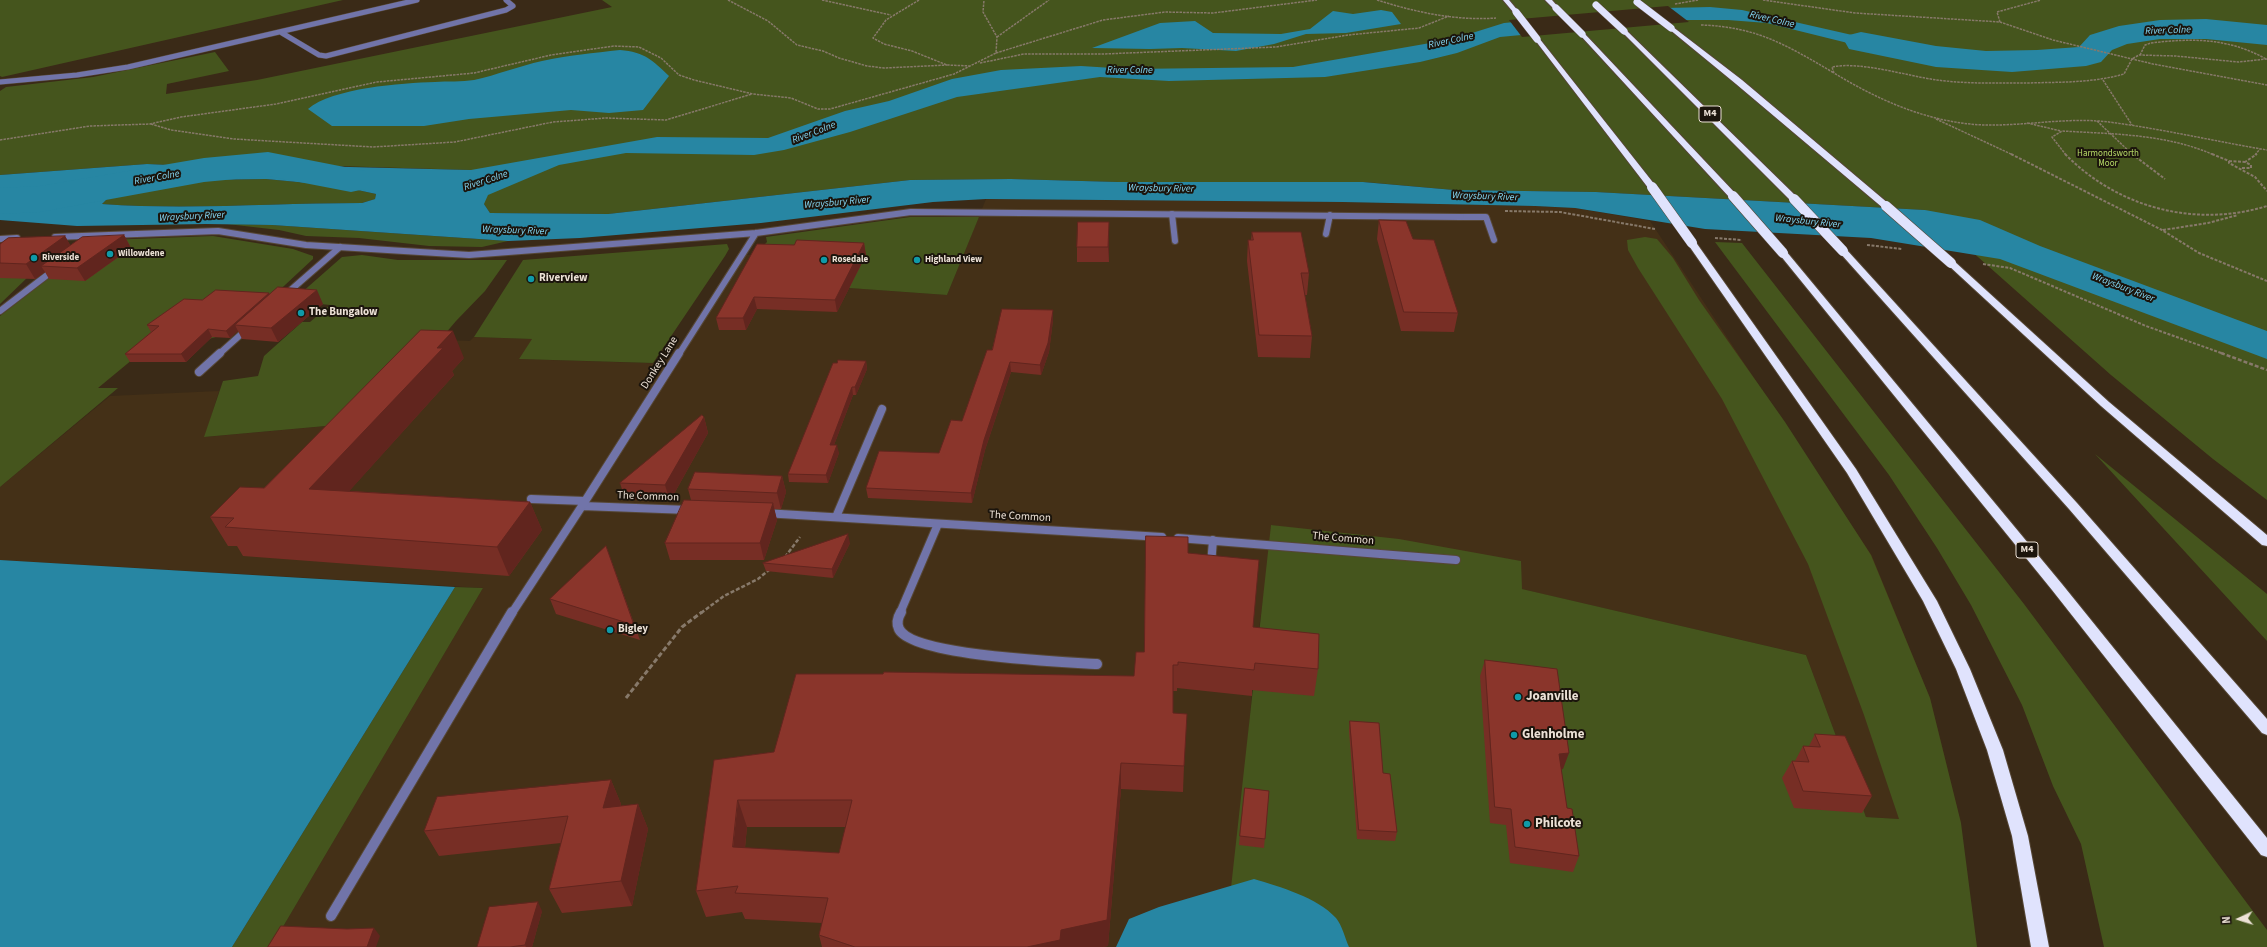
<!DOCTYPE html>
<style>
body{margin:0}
#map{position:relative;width:2267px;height:947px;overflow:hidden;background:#3a2a17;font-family:"Source Sans 3",sans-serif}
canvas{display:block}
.north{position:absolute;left:2219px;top:899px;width:40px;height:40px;-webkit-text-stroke:3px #1b140c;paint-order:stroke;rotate:266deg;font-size:11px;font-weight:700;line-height:16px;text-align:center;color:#ece1d6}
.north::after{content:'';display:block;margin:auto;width:14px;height:18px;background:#ece1d6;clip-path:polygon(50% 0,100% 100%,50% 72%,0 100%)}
</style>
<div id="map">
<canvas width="2267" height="947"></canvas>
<div class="north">N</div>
</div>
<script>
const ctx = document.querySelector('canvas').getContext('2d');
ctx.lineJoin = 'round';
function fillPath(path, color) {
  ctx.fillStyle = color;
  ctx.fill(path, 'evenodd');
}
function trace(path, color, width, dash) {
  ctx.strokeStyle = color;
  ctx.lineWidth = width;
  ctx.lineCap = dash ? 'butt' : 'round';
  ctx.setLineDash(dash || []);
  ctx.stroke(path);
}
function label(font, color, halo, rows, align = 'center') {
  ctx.font = font + ' "Source Sans 3",sans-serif';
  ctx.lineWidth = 4;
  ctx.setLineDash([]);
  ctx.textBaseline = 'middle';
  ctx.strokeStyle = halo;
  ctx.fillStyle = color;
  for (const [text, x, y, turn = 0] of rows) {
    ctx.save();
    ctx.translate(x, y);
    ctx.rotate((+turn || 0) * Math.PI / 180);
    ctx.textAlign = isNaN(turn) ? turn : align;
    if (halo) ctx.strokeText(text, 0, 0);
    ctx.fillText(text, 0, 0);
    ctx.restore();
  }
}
const built = new Path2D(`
 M986,199L1342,202L1535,206L1575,208L1650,221L1872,556L1930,698L1961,823L1866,817L1806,655L1521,589V561L1271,525L1270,551L1255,657L1245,777L1227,926L1159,947H271L483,588L0,560V487L110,396L219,391L205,437L370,422L444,340L470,341L474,337L533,339L519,359L677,364L745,255H756L854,279L850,288L947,295Z`);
const green = new Path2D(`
 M0,0H343L2,77L0,76Z
 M602,0H2267V500L2213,459L2111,375L1925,210L1596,192L1454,190L1365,182H1118L1011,179L910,180L608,214L490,213L484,204L471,170L268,164L204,170L191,166L147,164L0,175V91L6,87L93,77L215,52L229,71L167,84L166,94L257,80L612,7Z
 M266,179L339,186L376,194L375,199L362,203C275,203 188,210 102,204L113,193L157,184L202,180Z
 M910,217H979L947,295L849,288L853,279L759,250L767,242L766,237Z
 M227,224L272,225L508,241L482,247L429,246L359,238L306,236L279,230Z
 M213,236L293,249L313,256V259L242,325L216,337L187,345H150L98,388H118L0,487V316L62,268L106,240Z
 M1645,237L1657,239L1673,258L1699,300L1785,422L1871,555L1930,698L1961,823L1977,947H1311L1289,929L1255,914L1227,924L1271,525L1399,539L1521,561L1522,589L1806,655L1866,817L1899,819L1864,715L1808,564L1722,399L1638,268L1628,250L1627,240Z
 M1715,242L1742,243L2024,604L2267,930V947H2104L2081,844L2053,786L2022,705L1971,605L1937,548L1889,475Z
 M727,244L729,249L725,256L653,363L519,359L532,339L474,337L523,260Z
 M362,255L398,260H507L485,291L456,321L370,422L204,437L223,381L258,376L264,356L302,322H310L330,305L292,301L342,257Z
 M29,276L0,304V277Z
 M2095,454L2267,594V641Z
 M455,587L483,588L271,947H232Z
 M1254,917C1275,923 1290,933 1306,947H1157Z`);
const water = new Path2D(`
 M1710,7L1742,10L1883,42L1940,57L1915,58L1884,52L1767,23L1728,20H1681L1500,37L1457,53L1420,62L1325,77L1169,81L1100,77L957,97L850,132L784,150L754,155L626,153L559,165L488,195L484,204L490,213L608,214L910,180L1011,179L1118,182H1363L1454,190L1596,192L1925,210L1980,220L2040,246L2267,331V359L2000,259L1871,238L1705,229L1575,208L1535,206L1342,202L986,199L933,202L761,223L580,238L508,241L272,225L206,224L77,226L0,220V175L147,164L191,166L204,170L269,165L471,170L657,137L768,138L845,111L889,101L952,79L1001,70L1081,66L1129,69L1293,67L1453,39L1504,23L1665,8ZM266,179L339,186L376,194L375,199L362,203C275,203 188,210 102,204L113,193L157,184L202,180Z
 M1381,10L1392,12L1401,24L1346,33L1306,34L1274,44L1236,51L1182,48L1150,49L1092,48L1160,23L1195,21L1213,33L1281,34L1310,29L1333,11L1353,14Z
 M620,50C645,52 652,60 669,76L643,110L609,113L571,110L469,119L424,126H332L308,109C332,88 402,83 435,82C447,81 462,82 474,80C497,75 519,66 542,61C568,55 594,53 620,50Z
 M0,560L455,587L232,947H0Z`);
const pier = new Path2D(`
 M1668,6L1689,22L1522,37L1509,20Z`);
const river = new Path2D(`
 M2206,19L2267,25V45L2206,39H2160L2127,44L2112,50L2101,62L2086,66L2012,72L1936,67L1849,49L1845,42L1849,35L1861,32L1936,46L1986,51L2037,50L2079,47L2090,35L2119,26L2160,20Z
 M268,152L365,171L371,180L365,189L351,192L268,176L204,182L40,212L0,214V188L40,186L204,158Z
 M1254,879C1280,887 1317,897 1336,918C1342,925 1345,938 1349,947H1116L1129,919L1159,907Z`);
const pathFar3 = new Path2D(`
 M728,0L768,21L797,45L823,51L839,58L867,66L884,68L947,65
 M822,0L891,15
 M919,0L886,20L873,38L884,44L912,51L947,65L971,66
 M1377,0C1415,12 1455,21 1496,18
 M1763,0L1855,13L2000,22L2053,40L2153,64L2267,85
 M1675,4L1698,0
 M2000,22L1997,12L2041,0
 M1701,25C1758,27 1786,45 1834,73
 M997,37L1049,0
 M996,53L1103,20L1165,12L1213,13L1317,0
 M2140,55L2145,45L2151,43C2192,38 2229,38 2266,59
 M2267,59L2238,62L2176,56L2139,55L2132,59L2124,74C2092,83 2061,82 2028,83C1998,83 1967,84 1937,80C1907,76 1861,61 1832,67L1834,73C1880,101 1930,123 1984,125C2026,126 2067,117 2109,122C2162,129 2214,141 2267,150
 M980,63L1024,54H1103L1276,47L1348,35L1419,28L1449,16
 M2103,80L2132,125
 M1936,119L2013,155
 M2097,121L2133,155
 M2027,123L2061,131
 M151,124L171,130L234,139L373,147L455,142L553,122L606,118L666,120L752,94
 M0,140L90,126L150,124L181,117L276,104L377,82L474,73L551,55L614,46L639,47L661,58L679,75L694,80L753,94L791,98L818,109H830L954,74L996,53L997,37L983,12L984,0
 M2066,155L2052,137L2062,131C2113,134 2167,134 2214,155
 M2255,155L2260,149`);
const pathFar2 = new Path2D(`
 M2011,154L2162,230L2199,253L2267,281
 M2065,154C2118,208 2195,228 2267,206
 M2132,154L2165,179
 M2212,154L2229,161V163L2255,177L2267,191
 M2229,161L2245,162
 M2242,168H2251V165L2245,162L2257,154
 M1505,211L1560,212L1655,229
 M2163,230L2208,223L2238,215
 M1715,238L1742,240
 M1867,245L1902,249
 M1983,264L2010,268L2146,326L2224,354`);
const pathFar1 = new Path2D(`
 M2221,353L2267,370
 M785,557L800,537
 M701,613L724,596L758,579L769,570`);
const path = new Path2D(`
 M626,698L682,627L702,612`);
const laneFar3 = new Path2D(`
 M282,33L319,55L326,56L506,10L513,6L506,0`);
const laneFar2 = new Path2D(`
 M1172,214L1175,241
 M1461,217H1486L1494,240
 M1326,234L1330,215
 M285,295L340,247
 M0,311L55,269
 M219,354L248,328`);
const laneFar1 = new Path2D(`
 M199,372L220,353
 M531,499L585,501
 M764,513L1162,537
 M836,517L882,409
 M1178,538L1456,560
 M1211,565L1213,540
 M512,613L582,506L689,510
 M900,613L938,524`);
const lane = new Path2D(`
 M901,612C898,617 896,623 899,629C912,656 1065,662 1097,664
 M331,916L512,612`);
const streetFar2 = new Path2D(`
 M0,82L77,75L128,67L417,0`);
const streetFar1 = new Path2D(`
 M55,237L218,231L306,245L469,255L756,233L911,212L1461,217
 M0,239L17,238
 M679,354L756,233`);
const street = new Path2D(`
 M582,506L679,353`);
const highway = new Path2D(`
 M1503,0H1509L1519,12L1518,13H1514Z
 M1545,0H1552L1559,8L1554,9Z
 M1669,27H1673L1742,80L1889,204V208H1883L1736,84L1669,29Z
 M1622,30H1626L1797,197V201H1791L1622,32Z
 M1580,33H1584L1736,194V198H1730L1580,35Z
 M1535,38H1539L1655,185V189H1649L1535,40Z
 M1692,240L1695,241L1856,469L1937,601L1970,669L2003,750L2028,836L2049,947H2031L2012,836L1987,750L1956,669L1923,601L1847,473L1687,243Z
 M1843,248L1846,249L2077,503L2267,719V735L2262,733L2069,509L1840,253L1838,251Z
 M1783,250L1786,251L2062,584L2267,838V857L2261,855L2052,590L1780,255V251Z
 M1951,260L1954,261L2109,402L2267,535V546L2262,545L2101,406L1948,265L1946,263Z`);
const highwayBridgeFar1 = new Path2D(`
 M1637,2L1671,28
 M1596,5L1624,31
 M1556,8L1582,34
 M1516,12L1537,39`);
const highwayBridge = new Path2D(`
 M1652,187L1692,243
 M1733,196L1783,253
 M1794,199L1843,251
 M1886,206L1951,263`);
const wall = new Path2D(`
 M1379,220L1413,239L1458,313L1454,332L1401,331L1377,239Z
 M1109,222V262H1077V247Z
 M1252,232L1309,273L1307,295H1305L1312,336L1310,358L1258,357L1247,261L1248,240H1251Z
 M124,235L131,248L85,281L49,279L45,272L35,279L0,278V244L65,236L70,245Z
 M864,243L866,255L837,312L757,309L746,330H719L716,318L794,245Z
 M269,293L270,295L323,304L278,342L242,339L238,331L230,338L212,337L186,362H130L125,354L151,332L147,325Z
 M1053,310V320L1049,352L1041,375L1011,372L985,450L972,503L868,498L866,488L939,453L962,421L992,350Z
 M464,358L452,371L454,375L349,491L530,502L542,530L509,576L243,556L237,546H228L210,517L264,488Z
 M866,361L867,369L856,395H853L834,445L839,453L828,483L789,482L788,474Z
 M704,417L708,433L670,501L625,499L620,483Z
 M782,476L786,492L781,509H774L777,520L764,560H670L665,543L691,500L688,489Z
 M850,543L833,578L766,571L763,563Z
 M606,546L640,640L556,614L550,599Z
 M1188,553L1253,627L1318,669L1314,696L1252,690V696L1177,688V691H1173V713L1185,741L1183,792L1121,789L1108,946L1102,947H822L819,935L822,923L745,919L742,912L706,917L696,891L714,760L774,752L1134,676L1144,652ZM747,827H846L839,853L745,848Z
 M1485,660L1563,769H1561L1567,808L1579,856L1573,872L1510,863L1506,825L1490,823L1480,676Z
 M1350,721L1383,773L1397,832L1395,841L1357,839L1349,730Z
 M1815,734L1872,796L1862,813L1794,808L1782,778L1792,761H1795L1803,746H1809Z
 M611,780L621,804V806L638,804L648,829L632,906L562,913L549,889L561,843L439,856L424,831Z
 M1245,788L1269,791L1264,848L1239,845Z
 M542,911L532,947H477Z`);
const shadedWall = new Path2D(`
 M1109,222V262L1108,247Z
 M124,235L131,248L85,281L77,268Z
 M65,236L73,250L41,266L45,272L35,279L26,264Z
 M864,243L866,255L837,312L835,300Z
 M317,290L323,304L278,342L271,328Z
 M269,293L272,301L235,325L238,331L230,338L226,331Z
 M754,297L757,309L746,330L743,318Z
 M1053,310V320L1049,352L1041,375L1040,365Z
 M208,329L212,337L186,362L181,354Z
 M453,331L464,358L452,371L454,375L325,518L309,489Z
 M866,361L867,369L856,395L855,387Z
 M1010,362L1011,372L985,450L972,503L971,493L984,440Z
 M852,387L853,395L831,453L830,445Z
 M704,417L708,433L670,501L665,485Z
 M837,445L839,453L828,483L826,475Z
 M782,476L786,492L781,509L777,493Z
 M530,502L542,530L509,576L497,547Z
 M773,503L777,520L764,560L760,543Z
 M848,534L850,543L833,578L832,569Z
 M1187,714L1185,741L1183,792L1184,766Z
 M1569,753L1563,769L1553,771L1559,754Z
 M1121,763V789L1108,946L1102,947H1027Z
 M611,780L621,804L614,832L603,808Z
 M738,800L747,827L742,874L733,847Z
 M638,804L648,829L632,906L621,881Z
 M538,902L542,911L532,947H526L525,945Z
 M374,928L380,936L376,947H367Z`);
const building = new Path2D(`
 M1379,220L1406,221L1413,239L1434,240L1458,313L1404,312Z
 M1078,222H1109L1108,247H1077Z
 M1252,232H1301L1309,273H1301L1312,336L1259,335L1248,240H1253Z
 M124,235L77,268L41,266L82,237Z
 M65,236L26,264L0,263V244L8,238Z
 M797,240L864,243L835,300L754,297L743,318H716L757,244L794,245Z
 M278,287L317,290L271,328L235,325Z
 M216,290L269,293L226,331L208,329L181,354H125L159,326L147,325L184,299L202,300Z
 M1002,309L1053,310L1048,343L1040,365L1010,362L984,440L971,493L866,488L879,451L939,453L951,420L962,421L987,350H992Z
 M421,330L453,331L437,348H443L309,489L530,502L497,547L225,527L234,518L210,517L240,487L264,488Z
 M838,360L866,361L855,387H852L830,445H837L826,475L788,474L833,363H837Z
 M702,415L704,417L665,485L620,483Z
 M695,472L782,476L777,493L688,489Z
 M684,500L773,503L760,543H665Z
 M848,534L832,569L763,563Z
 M1146,536L1188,537V553L1259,560L1253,627L1319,634L1318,669L1255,663L1254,670L1178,662V665H1173V713L1187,714L1184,766L1121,763L1107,920L1061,930L1060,940L1027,947H855L819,935L828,898L735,893L738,886L696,891L714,760L774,752L796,674H883L884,672L1134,676L1136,652H1144ZM738,800H852L839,853L733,847Z
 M606,546L634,625L550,599Z
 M1485,660L1557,669L1569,753L1559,754L1567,808L1572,809L1579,856L1515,847L1511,809L1495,807Z
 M1350,721L1379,723L1383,773L1390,774L1397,832L1359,830Z
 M1815,734L1845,736L1872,796L1803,791L1792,761L1809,762L1803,746L1820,747Z
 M611,780L603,808L638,804L621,881L549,889L568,816L424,831L437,797Z
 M1245,788L1269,791L1265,839L1240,836Z
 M538,902L525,945L510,947H477L489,907Z
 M281,926L347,929L374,928L367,947H268Z`);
const markers = [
 [110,254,4,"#0f9aa8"],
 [34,258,4,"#0f9aa8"],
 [824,260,4,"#0f9aa8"],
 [917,260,4,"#0f9aa8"],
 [531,279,4,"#0f9aa8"],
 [301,313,4,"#0f9aa8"],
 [610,630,4,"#0f9aa8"],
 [1518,697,4,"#0f9aa8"],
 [1514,735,4,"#0f9aa8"],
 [1527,824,4,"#0f9aa8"]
];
const farParknames = [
 ["Harmondsworth",2108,154],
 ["Moor",2108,164]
];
const farPoinames = [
 ["Willowdene",118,254],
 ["Riverside",42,258],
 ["Rosedale",832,260],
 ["Highland View",925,260]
];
const farWaternames = [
 ["River Colne",1772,20,13],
 ["River Colne",2168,31,-2],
 ["River Colne",1451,41,-12],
 ["River Colne",1130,71],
 ["River Colne",814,133,-21],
 ["River Colne",157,178,-10],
 ["River Colne",486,181,-18],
 ["Wraysbury River",1161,189,1],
 ["Wraysbury River",1485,197,2],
 ["Wraysbury River",837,203,-5],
 ["Wraysbury River",192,217,-3],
 ["Wraysbury River",1808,222,6],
 ["Wraysbury River",515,231,2],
 ["Wraysbury River",2123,288,21]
];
const shields = [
 [1710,114,22],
 [2027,550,22]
];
const shieldNames = [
 ["M4",1710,114],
 ["M4",2027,550]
];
const poiNames = [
 ["Riverview",539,279],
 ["The Bungalow",309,313],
 ["Bigley",618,630]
];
const streetNames = [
 ["Donkey Lane",660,363,-58],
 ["The Common",648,497,2],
 ["The Common",1020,517,3],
 ["The Common",1343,539,5]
];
const nearPoinames = [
 ["Joanville",1526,697],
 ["Glenholme",1522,735],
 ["Philcote",1535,824]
];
fillPath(built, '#443017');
fillPath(green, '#45551d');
fillPath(water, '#2786a3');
fillPath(pier, '#3a2a17');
fillPath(river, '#2786a3');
trace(laneFar3, '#564736', 6);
trace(laneFar2, '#564736', 8);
trace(laneFar1, '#564736', 10);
trace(lane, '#564736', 12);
trace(streetFar2, '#564736', 6);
trace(streetFar1, '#564736', 8);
trace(street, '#564736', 10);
trace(highway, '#564736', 2);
trace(pathFar3, '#87796a', 1.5, [2.5, 1]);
trace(pathFar2, '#87796a', 2, [3, 1.5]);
trace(pathFar1, '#87796a', 2.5, [4, 2]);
trace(path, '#87796a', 3, [5, 2.5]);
trace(laneFar3, '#7174a9', 5);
trace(laneFar2, '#7174a9', 6);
trace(laneFar1, '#7174a9', 8);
trace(lane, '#7174a9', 10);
trace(streetFar2, '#7174a9', 5);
trace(streetFar1, '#7174a9', 6);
trace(street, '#7174a9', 8);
fillPath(highway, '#e0e3fd');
trace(highwayBridgeFar1, '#564736', 8, []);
trace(highwayBridge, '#564736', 11, []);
trace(highwayBridgeFar1, '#e0e3fd', 7);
trace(highwayBridge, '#e0e3fd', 10);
fillPath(wall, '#772e25');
fillPath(shadedWall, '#61251e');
fillPath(building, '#8a352b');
trace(building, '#61251e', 1);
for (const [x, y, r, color] of markers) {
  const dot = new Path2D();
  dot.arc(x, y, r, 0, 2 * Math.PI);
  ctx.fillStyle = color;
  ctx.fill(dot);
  trace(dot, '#1b140c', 1.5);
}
label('9px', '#b8dc68', '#1b140c', farParknames);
label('bold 9px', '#ece1d6', '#1b140c', farPoinames, 'left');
label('italic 10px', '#85d7f4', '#1b140c', farWaternames);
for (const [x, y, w] of shields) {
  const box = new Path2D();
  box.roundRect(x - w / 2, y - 8, w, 16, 3);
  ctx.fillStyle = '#1b140c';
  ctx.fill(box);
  trace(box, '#ece1d6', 1);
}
label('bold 10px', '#ece1d6', null, shieldNames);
label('bold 11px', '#ece1d6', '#1b140c', poiNames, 'left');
label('11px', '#ece1d6', '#1b140c', streetNames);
label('bold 13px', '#ece1d6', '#1b140c', nearPoinames, 'left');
</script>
